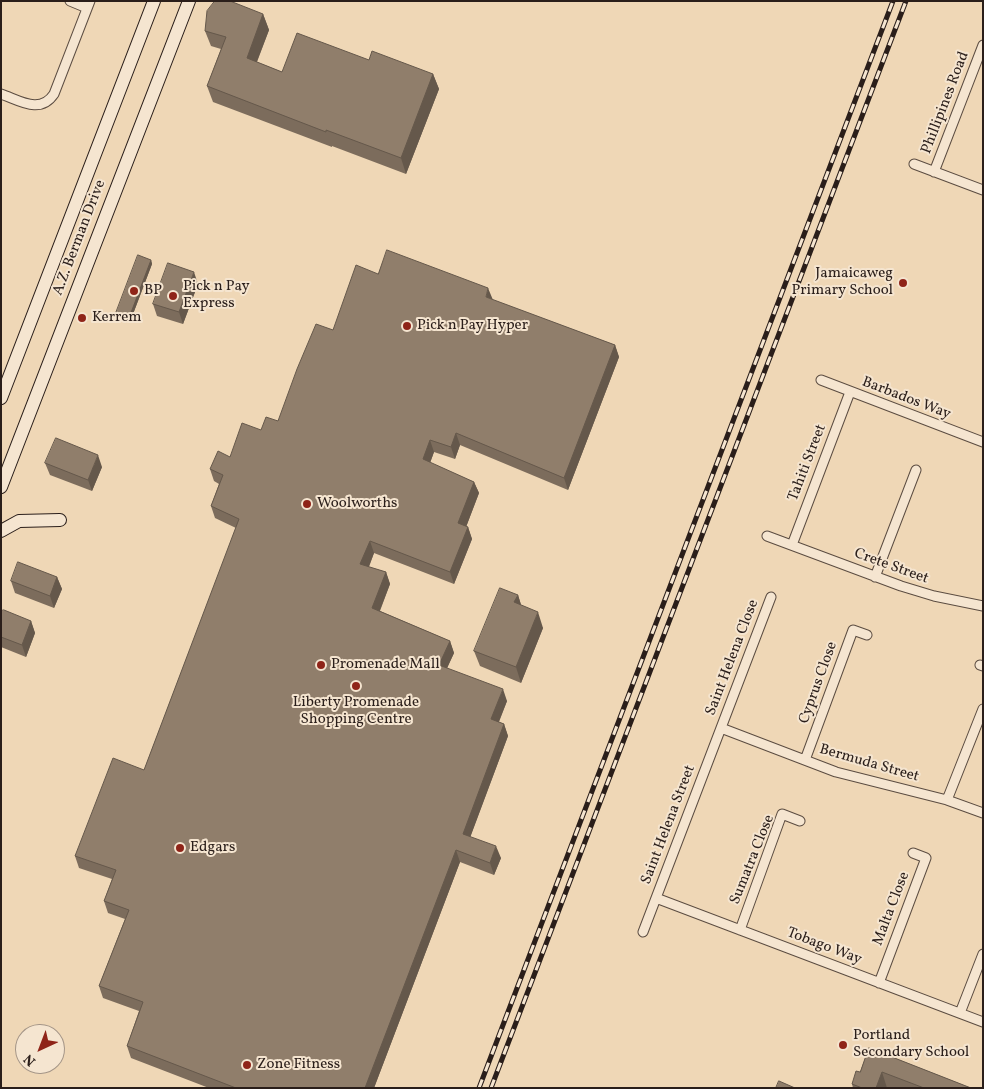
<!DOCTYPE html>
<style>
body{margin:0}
#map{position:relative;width:984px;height:1089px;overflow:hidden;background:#efd7b6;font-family:Vollkorn,serif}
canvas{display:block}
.frame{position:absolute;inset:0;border:2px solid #2a1e1a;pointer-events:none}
.north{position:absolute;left:15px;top:1024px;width:50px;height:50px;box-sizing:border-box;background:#f5e5d0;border:1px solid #a49587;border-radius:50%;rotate:223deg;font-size:14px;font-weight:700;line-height:20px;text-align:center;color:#2a1e1a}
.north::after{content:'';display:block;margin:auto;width:18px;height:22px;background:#8f2418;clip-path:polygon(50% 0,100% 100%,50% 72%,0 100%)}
</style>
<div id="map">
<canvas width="984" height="1089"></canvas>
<div class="frame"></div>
<div class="north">N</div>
</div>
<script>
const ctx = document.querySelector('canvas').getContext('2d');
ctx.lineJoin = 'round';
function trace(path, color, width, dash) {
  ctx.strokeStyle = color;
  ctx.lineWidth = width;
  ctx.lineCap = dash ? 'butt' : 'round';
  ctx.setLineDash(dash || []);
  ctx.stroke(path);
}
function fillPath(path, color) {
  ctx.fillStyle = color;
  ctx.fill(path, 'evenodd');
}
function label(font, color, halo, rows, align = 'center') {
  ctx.font = font + ' Vollkorn,serif';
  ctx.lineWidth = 4;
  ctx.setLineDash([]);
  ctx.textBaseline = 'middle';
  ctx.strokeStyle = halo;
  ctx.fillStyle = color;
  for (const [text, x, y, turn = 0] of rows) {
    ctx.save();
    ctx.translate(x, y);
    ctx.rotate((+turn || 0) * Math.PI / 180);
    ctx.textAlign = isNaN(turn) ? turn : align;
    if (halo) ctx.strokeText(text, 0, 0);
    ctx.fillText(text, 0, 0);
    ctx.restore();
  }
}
const street = new Path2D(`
 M70,1L87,8
 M1,94C19,100 40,115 54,94L90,1
 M914,164L983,190
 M934,172L983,45
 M821,380L983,442
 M767,536L901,586L934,596L983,606
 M792,545L850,392
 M875,577L916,470
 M980,665L983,666
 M721,728L836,772L947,800L983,813
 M805,760L853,630L867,635
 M947,800L983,709
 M656,898L983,1022
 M740,930L782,814L800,821
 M643,932L771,597
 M879,983L926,858L913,853
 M960,1013L983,954`);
const secondary = new Path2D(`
 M1,398L154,1
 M1,487L189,1
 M1,531L19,521L60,520`);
const rail = new Path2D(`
 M479,1088L893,1
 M491,1088L906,1`);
const wall = new Path2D(`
 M263,14L269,30L257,62L282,72L369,60L433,74L439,89L406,174L332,146V147L213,102L207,86L221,49L211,46L205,31Z
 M151,260L152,264L130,322L117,317L116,313Z
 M378,274L493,300L615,345L619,357L568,490L460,445L455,459L434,452L430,463L474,482L479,493L466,527H468L472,539L454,584L374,553L369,567L386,572L390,584L380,611L450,641L454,653L447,668L507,701L499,722L504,724L508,736L470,837L501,858L494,875L460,862L374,1088H209L131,1058L127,1046L139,1011L103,998L99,986L125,919L108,913L104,901L112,879L79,868L75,856L144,770L236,528L215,518L211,506L219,484L214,481L210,469L230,457L261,430L278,421L333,330Z
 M198,284L183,324L157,316L153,304Z
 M45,463L102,467L92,491L50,475Z
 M57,577L62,589L54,608L15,593L11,581Z
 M518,595L521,605L543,628L521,683L480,666L474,651Z
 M1,611L31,621L35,633L26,657L1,647Z
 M869,1048L971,1088H853L852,1084L860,1072Z`);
const shadedWall = new Path2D(`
 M263,14L269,30L252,74L247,58Z
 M433,74L439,89L406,174L401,158Z
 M151,260L152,264L130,322L129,318Z
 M194,272L198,284L183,324L179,312Z
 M488,288L493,300L486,297Z
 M615,345L619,357L568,490L564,478Z
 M456,433L460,445L455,459L451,447Z
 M430,440L434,452L427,471L423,459Z
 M98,455L102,467L92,491L88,480Z
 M474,482L479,493L463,535L458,523Z
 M468,527L472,539L454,584L450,572Z
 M370,541L374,553L365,576L360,564Z
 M386,572L390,584L376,620L372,608Z
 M57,577L62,589L54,608L50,596Z
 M518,595L523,611L514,602Z
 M538,612L543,628L521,683L516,667Z
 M31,621L35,633L26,657L22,645Z
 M450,641L454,653L443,677L439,665Z
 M503,689L507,701L495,731L491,719Z
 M504,724L508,736L467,846L463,834Z
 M496,846L501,858L494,875L490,863Z
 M456,850L460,862L374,1088H365Z
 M882,1072L887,1088H876Z`);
const building = new Path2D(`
 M215,1H230L263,14L247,58L282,72L297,33L369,60L372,51L433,74L401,158L326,130V132L207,86L226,37L205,31L207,11Z
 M387,250L488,288L486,297L615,345L564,478L456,433L451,447L430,440L423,459L474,482L458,523L468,527L450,572L370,541L360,564L386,572L372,608L450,641L439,665L503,689L491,719L504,724L463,834L496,846L490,863L456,850L365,1088H236L127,1046L143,1002L99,986L129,910L104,901L116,870L75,856L113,758L144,770L239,519L211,506L223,475L210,469L218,451L230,457L242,423L261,430L266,417L278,421L297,369L316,324L333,330L356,265L378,274Z
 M138,255L151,260L129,318L116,313Z
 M168,263L194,272L179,312L153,304Z
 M56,438L98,455L88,480L45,463Z
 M18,562L57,577L50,596L11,581Z
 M500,588L518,595L514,602L538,612L516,667L474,651Z
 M4,610L31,621L22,645L1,637V611Z
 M869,1048L971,1088H924L882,1072L876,1088H862L852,1084L856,1071L860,1072Z
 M779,1081L795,1088H776Z`);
const markers = [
 [903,283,5,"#8f2418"],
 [134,291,5,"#8f2418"],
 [173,296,5,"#8f2418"],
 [82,318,5,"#8f2418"],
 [407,326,5,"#8f2418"],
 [307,504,5,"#8f2418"],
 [321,665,5,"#8f2418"],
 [356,686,5,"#8f2418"],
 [180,848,5,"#8f2418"],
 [843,1045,5,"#8f2418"],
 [247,1065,5,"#8f2418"]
];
const streetNames = [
 ["Phillipines Road",946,103,-69],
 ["A.Z. Berman Drive",80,238,-69],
 ["Barbados Way",906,399,21],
 ["Tahiti Street",808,463,-69],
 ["Crete Street",891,567,20],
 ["Saint Helena Close",733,658,-69],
 ["Cyprus Close",819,683,-70],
 ["Bermuda Street",869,764,16],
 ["Saint Helena Street",669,825,-69],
 ["Sumatra Close",753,860,-68],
 ["Malta Close",892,909,-69],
 ["Tobago Way",824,947,21]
];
const poiNames = [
 ["Jamaicaweg",893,274,"right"],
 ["Primary School",893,291,"right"],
 ["Pick n Pay",183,287],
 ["Express",183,304],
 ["BP",144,291],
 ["Kerrem",92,318],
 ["Pick n Pay Hyper",417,326],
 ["Woolworths",317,504],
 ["Promenade Mall",331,665],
 ["Liberty Promenade",356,703,"center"],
 ["Shopping Centre",356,720,"center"],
 ["Edgars",190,848],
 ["Portland",853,1036],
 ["Secondary School",853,1053],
 ["Zone Fitness",257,1065]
];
trace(street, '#5b4c41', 11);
trace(secondary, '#2a1e1a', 14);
trace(street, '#f5e5d0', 9);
trace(secondary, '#f5e5d0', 12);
trace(rail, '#2a1e1a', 5);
trace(rail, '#f5e5d0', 3, [9]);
fillPath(wall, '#7c6c5c');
fillPath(shadedWall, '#65584b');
fillPath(building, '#907e6b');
trace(building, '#65584b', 1);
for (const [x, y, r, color] of markers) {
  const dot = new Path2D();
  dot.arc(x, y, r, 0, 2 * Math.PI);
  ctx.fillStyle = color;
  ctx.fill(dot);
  trace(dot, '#f5e5d0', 2);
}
label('15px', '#2a1e1a', '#f5e5d0', streetNames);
label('15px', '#2a1e1a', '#f5e5d0', poiNames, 'left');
</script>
